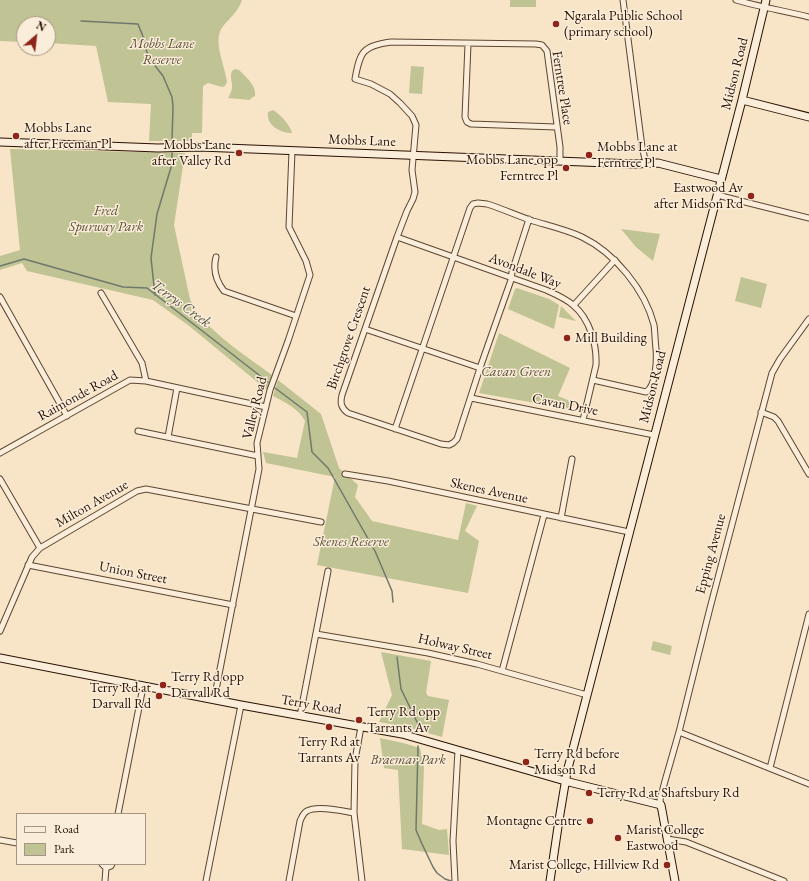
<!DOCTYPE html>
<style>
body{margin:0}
#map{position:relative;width:809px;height:881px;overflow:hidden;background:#f8e4c6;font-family:"EB Garamond",serif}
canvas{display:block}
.legend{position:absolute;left:16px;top:813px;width:130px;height:52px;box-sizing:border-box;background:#faedda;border:1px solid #a69584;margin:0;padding:5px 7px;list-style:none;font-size:12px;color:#281102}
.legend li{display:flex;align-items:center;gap:8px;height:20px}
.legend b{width:20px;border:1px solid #a69584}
.north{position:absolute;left:16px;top:16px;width:40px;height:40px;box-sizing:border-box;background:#faedda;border:1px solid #a69584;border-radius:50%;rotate:28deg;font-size:11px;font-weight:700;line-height:16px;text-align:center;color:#281102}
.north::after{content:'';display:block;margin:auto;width:14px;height:18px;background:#8f2418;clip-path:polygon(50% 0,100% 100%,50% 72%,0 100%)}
</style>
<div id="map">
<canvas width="809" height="881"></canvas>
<ul class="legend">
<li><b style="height:5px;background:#faedda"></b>Road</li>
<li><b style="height:11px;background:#c0c393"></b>Park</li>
</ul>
<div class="north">N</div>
</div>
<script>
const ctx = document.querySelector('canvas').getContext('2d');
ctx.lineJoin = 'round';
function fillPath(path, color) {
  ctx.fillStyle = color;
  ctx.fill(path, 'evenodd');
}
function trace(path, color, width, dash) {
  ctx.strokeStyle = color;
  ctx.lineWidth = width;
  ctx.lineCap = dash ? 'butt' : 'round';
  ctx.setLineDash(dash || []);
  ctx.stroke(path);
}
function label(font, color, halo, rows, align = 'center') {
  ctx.font = font + ' "EB Garamond",serif';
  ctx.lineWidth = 3;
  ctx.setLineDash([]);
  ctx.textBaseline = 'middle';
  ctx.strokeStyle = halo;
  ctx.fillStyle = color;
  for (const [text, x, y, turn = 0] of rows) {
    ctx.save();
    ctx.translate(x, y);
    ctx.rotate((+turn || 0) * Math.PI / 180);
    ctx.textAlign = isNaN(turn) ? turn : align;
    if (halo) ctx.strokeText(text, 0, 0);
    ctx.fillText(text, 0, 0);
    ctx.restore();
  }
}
const green = new Path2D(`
 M0,0H242C239,10 231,17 224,25C211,39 225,65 227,82L225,86L222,87L208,83L203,86L202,133H192V141H149L151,104L108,102L96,46L48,43V24H24V42L0,41Z
 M510,0H536V7H510Z
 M411,66L424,67L422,94L409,93Z
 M235,69L239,70C245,76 257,86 255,96L251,98L250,100L228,98C237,84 228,81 232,71Z
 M273,110C279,113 291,126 292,133C281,133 266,126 268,112Z
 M10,149L185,153L174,225L190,299C200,327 248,357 272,375L267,390L188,325L153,300L27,271L22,263L0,270V256L20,250Z
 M621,229L660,234L653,261L636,247Z
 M741,277L767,284L761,308L735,301Z
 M517,288L549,299L559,305L554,329L508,309L515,289Z
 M561,306L576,321L559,317Z
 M499,333L570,368L558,396L575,403L569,409L479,393Z
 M278,380L321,414L339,468L358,485L355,497L372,521L458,540L466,503L477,506L465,531L479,541L468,593L317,565L335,477L266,463L263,452L297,458L305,421C298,408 286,403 273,396Z
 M653,641L672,646L670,655L651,650Z
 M381,652L431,661L426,693L428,696L449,700L442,737L407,727L379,722L392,695Z
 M380,738L403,743L420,748L424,767L422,824L439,830L447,829L449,855L402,849L398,770L384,768Z`);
const stream = new Path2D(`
 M81,21L138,24L146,44V50L150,59L163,76L172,97L173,107L172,140
 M0,266L24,259L123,287L147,288L268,382
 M155,295L151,258L157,214L172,164V153
 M275,388L307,412L312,452L328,468L375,551L392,591L393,602
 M397,657L401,689L418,724V730
 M418,746L416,830L422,844L433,867L437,873L445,879L451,881`);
const street = new Path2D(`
 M623,0L642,147L646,163
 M736,0C760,7 785,11 809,17
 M468,44L465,117L467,122L471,124L556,127
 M717,195L809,218
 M529,219L512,272L511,280L481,365L457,439L453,443L449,445L441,444L348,413C341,408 340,403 342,395L397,237L407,211L413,199L415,192L412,170L416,125L412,116L400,103L390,94L371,84L355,79C360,51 363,46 391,42L536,44L542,45L547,51L560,147V160
 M397,237L546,290C555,294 565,298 573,305C590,319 597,345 596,365L583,420
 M216,257C213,269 216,281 224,291L296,316
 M101,293L142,363L146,381
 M0,297L67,416
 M574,305L615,260
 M365,329L480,368
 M471,398L654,435
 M761,412L774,417L778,421L809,474
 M395,429L470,208L473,204L478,203L487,204C503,209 518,216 533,221C550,226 567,230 582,237C615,253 645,290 654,325C655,332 655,341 656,349C657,360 656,386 646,392L593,380
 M138,431L258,456
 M168,437L177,388
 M0,453L130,380L146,381L266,407
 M345,474L388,481L629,532
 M0,479L40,548
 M561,518L572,459
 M28,565L233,605
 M0,631L32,557L40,548L137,491L146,489L321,522
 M316,634L428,653L477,664L587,695
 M502,671L544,515
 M214,700L259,469L257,443L270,390L288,341L310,275L306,261L289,227L292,151
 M300,716L328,571
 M361,727L355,760L354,813L362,881
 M679,732L809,784
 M770,768L809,614
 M661,805L660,800L665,781L679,732L710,608L772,373L780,359L809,319
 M118,814L143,687
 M667,839L686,842L784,881
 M0,840L17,843
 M102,864L106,868L111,866L112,864
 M105,881L106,868
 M206,881L241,705
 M289,881L300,821C302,817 303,813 307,811C317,805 343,811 354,813
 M455,881L453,841L458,750`);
const secondary = new Path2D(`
 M742,100L809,117
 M0,142L158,148L200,147L634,164L658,163L721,179
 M0,658L241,705L402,734L565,781L661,805L675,881
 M550,881L559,820L567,772L742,100L766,0`);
const markers = [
 [556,24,4,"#8f2418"],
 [16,136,4,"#8f2418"],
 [239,153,4,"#8f2418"],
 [589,155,4,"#8f2418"],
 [566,168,4,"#8f2418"],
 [751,196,4,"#8f2418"],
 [567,338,4,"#8f2418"],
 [163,685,4,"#8f2418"],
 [159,696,4,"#8f2418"],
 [359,720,4,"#8f2418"],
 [329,727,4,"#8f2418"],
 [526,762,4,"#8f2418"],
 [589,793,4,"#8f2418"],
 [590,821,4,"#8f2418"],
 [618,838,4,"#8f2418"],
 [667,865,4,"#8f2418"]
];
const poiNames = [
 ["Ngarala Public School",564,16],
 ["(primary school)",564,32],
 ["Mobbs Lane",24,128],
 ["after Freeman Pl",24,144],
 ["Mobbs Lane",231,145,"right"],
 ["after Valley Rd",231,161,"right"],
 ["Mobbs Lane at",597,147],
 ["Ferntree Pl",597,163],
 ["Mobbs Lane opp",558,160,"right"],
 ["Ferntree Pl",558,176,"right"],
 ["Eastwood Av",743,188,"right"],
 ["after Midson Rd",743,204,"right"],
 ["Mill Building",575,338],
 ["Terry Rd opp",171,677],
 ["Darvall Rd",171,693],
 ["Terry Rd at",151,688,"right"],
 ["Darvall Rd",151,704,"right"],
 ["Terry Rd opp",367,712],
 ["Tarrants Av",367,728],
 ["Terry Rd at",329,742,"center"],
 ["Tarrants Av",329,758,"center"],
 ["Terry Rd before",534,754],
 ["Midson Rd",534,770],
 ["Terry Rd at Shaftsbury Rd",597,793],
 ["Montagne Centre",582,821,"right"],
 ["Marist College",626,830],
 ["Eastwood",626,846],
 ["Marist College, Hillview Rd",659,865,"right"]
];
const parkNames = [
 ["Mobbs Lane",162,44],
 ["Reserve",162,60],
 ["Fred",106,211],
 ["Spurway Park",106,227],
 ["Cavan Green",516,372],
 ["Skenes Reserve",351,542],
 ["Braemar Park",408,760]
];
const streetNames = [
 ["Midson Road",735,74,-76],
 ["Ferntree Place",562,88,81],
 ["Mobbs Lane",362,141,2],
 ["Avondale Way",525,271,21],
 ["Birchgrove Crescent",349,338,-71],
 ["Midson Road",653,387,-76],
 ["Raimonde Road",78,396,-29],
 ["Cavan Drive",565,405,11],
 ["Valley Road",255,408,-76],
 ["Skenes Avenue",489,491,12],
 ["Milton Avenue",92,504,-30],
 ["Epping Avenue",711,554,-75],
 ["Union Street",133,573,11],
 ["Holway Street",455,647,13],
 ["Terry Road",311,705,10]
];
const waterNames = [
 ["Terrys Creek",181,304,36]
];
fillPath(green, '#c0c393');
trace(stream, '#6e796c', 1.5);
trace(street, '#5c4633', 7);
trace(secondary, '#281102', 9);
trace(street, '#faedda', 5);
trace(secondary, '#faedda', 7);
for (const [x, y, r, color] of markers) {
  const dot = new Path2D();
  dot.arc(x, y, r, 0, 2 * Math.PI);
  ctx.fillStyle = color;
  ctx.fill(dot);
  trace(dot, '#faedda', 1.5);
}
label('14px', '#281102', '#faedda', poiNames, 'left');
label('italic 14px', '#5d4f35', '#faedda', parkNames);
label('14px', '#281102', '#faedda', streetNames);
label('italic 15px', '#514e40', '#faedda', waterNames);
</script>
